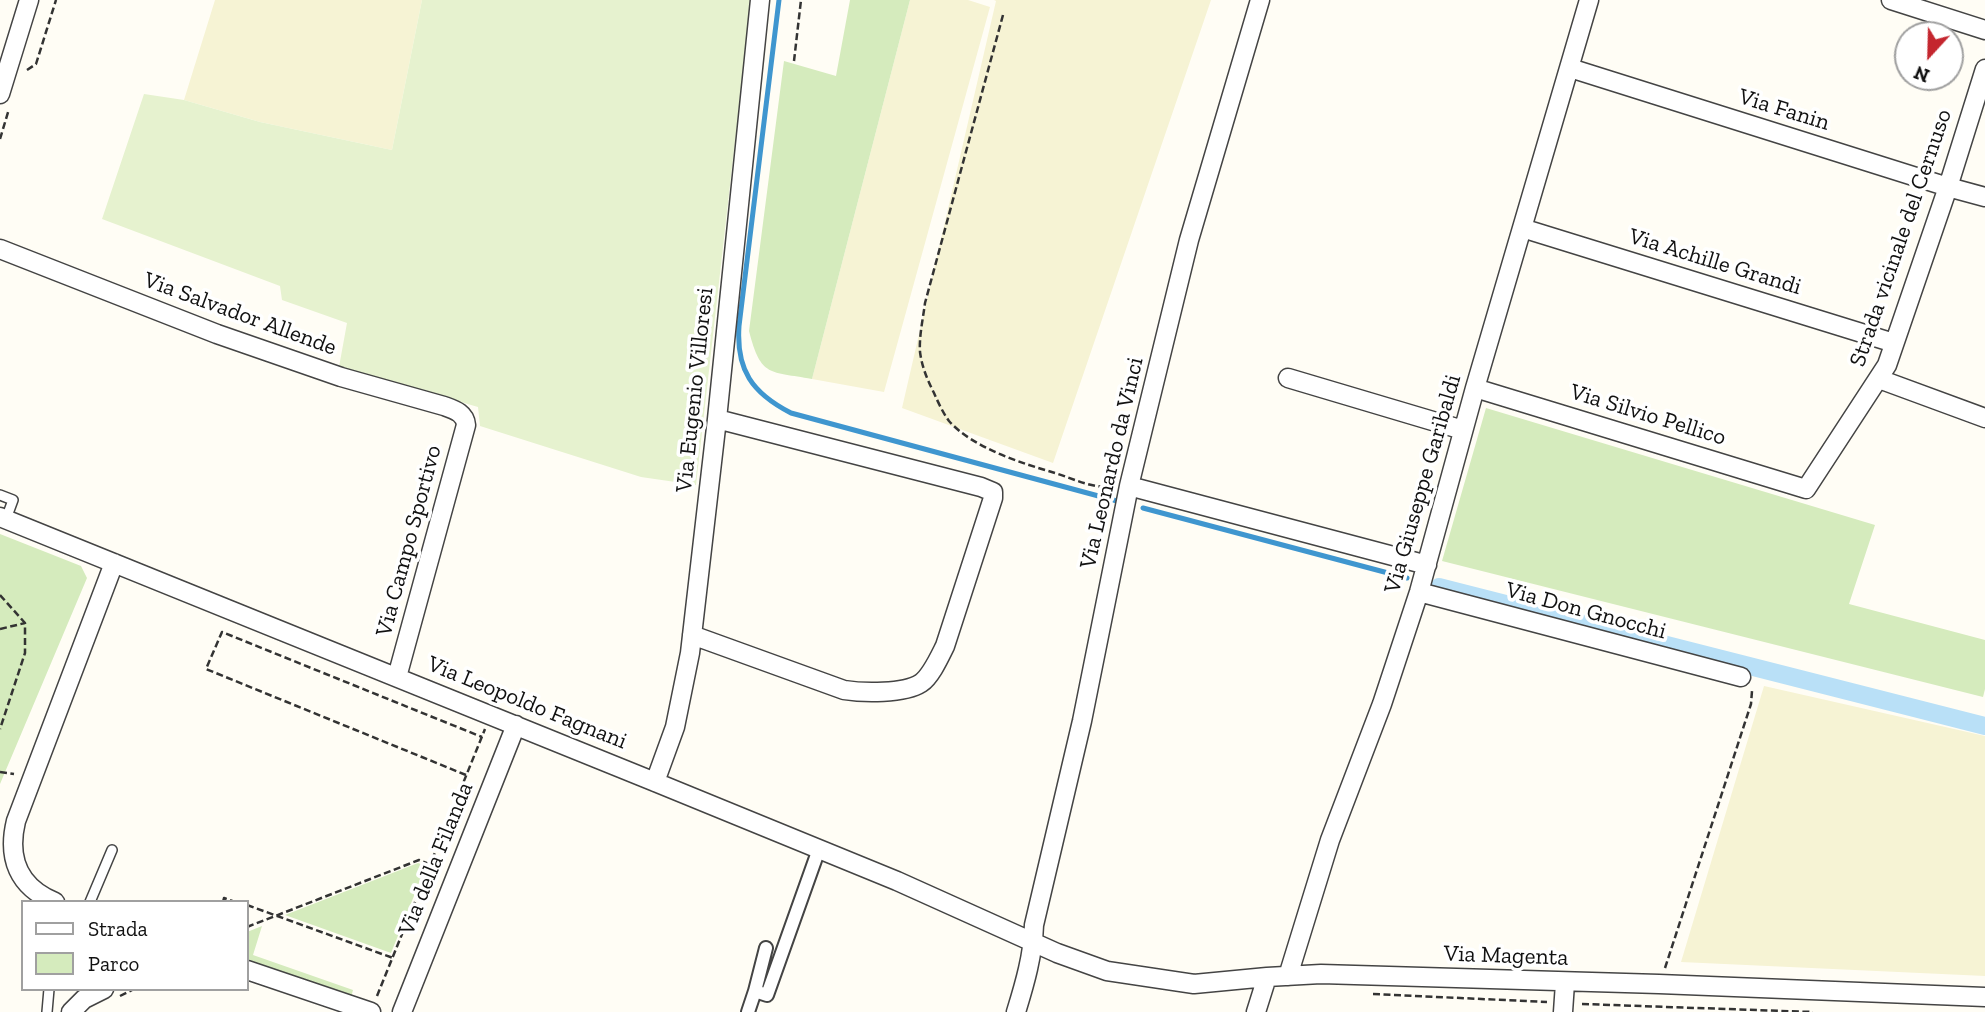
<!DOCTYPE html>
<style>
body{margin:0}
#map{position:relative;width:1985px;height:1012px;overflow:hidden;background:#fffdf5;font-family:"Zilla Slab",serif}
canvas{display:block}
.legend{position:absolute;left:21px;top:900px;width:228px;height:91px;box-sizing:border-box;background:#fff;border:2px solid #a0a0a0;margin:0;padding:9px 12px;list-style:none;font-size:21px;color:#111}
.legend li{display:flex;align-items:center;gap:14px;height:35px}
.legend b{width:35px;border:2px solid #a0a0a0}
.north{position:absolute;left:1894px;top:21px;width:70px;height:70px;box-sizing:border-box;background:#fff;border:2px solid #a0a0a0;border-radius:50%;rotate:202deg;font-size:19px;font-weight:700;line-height:28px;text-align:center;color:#111}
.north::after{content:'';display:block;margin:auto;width:24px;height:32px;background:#c4262e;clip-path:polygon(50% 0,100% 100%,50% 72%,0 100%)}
</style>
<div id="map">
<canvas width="1985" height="1012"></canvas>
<ul class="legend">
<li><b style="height:9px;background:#fff"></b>Strada</li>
<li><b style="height:19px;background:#d5ebbd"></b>Parco</li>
</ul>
<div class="north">N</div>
</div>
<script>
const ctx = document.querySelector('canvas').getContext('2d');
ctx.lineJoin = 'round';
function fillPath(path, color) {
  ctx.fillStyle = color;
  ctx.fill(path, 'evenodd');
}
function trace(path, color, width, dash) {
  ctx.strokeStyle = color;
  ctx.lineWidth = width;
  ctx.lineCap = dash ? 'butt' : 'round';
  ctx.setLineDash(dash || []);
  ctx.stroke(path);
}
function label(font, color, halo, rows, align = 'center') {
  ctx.font = font + ' "Zilla Slab",serif';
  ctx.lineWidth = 7;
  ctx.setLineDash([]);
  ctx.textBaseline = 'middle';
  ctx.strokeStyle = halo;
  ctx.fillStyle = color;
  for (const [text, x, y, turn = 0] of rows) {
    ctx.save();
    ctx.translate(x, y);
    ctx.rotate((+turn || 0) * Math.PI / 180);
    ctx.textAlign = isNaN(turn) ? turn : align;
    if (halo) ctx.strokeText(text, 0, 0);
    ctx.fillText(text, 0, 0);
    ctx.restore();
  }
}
const farmland = new Path2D(`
 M215,0H422L392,150L260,122L184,100Z
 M910,0H968L990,7L884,392L812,379Z
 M994,0H1211L1053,463L902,408L996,1Z
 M1764,686L1985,736V976L1681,962Z`);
const green = new Path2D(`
 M850,0H910L812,379C770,371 761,378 749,331L784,61L836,76Z
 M1486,408L1875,525L1849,604L1985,640V689L1983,697L1442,561Z
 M0,534L81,566L87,578L0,784Z
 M418,863L426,866L391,953L285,915Z
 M262,926L253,955L353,990L350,1001L247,967V932Z`);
const pitch = new Path2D(`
 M422,0H751L696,485L641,477L480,426L478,407L339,367L347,323L282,300L280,286L102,219L144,94L184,100L260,122L392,150Z`);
const stream = new Path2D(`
 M779,0L739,326C736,370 752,393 791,413L1117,501
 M1143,508L1407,578`);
const canal = new Path2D(`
 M1439,587L1985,726`);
const path = new Path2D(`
 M1003,15L925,303C923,319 919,336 920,352C922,367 927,379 934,393C938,402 943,413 949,421C973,448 1021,463 1055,473C1074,479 1091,488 1112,487
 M794,61L801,0
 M27,70L36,64L56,0
 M0,139L9,109
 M0,595L25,623V653L0,729
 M0,629L25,623
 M0,772L14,774
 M466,775L206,669L222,632L482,737
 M223,902L224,898L235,902
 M247,905L393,958
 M247,927L419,860L440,868
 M1665,968L1751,704L1752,691
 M1373,994L1547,1002
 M120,996L134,989
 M377,996L485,729
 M1582,1004L1813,1012`);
const service = new Path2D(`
 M0,495L13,500L6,519
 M90,902L112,850
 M47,1012L49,989`);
const pedestrian = new Path2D(`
 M755,991L766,948
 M748,1012L755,991L767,995L819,849`);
const minor = new Path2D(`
 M1891,0L1985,30
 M1570,68L1948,187L1985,197
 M0,94L29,0
 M1522,228L1894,343
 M0,249L217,334L341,377L444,406C455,410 465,413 466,425L397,677
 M1288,378L1463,430
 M1879,379L1985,418
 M1475,388L1806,489L1887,365L1948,187L1985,69
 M1129,486L1427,565
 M0,517L655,782L897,881L1057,953L1107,971L1194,984L1267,977L1321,974L1659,984L1985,997
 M1419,592L1741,677
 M692,635L844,690C863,693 904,694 921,683C931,676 939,658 945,646L993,498V492L981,487L717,419
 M655,782L675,727L690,653L717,419L760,0
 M55,902C18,887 7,858 16,821L114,563
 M247,970L371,1012
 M1288,976L1330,840L1382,704L1419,592L1475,388L1589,0
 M71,1012L84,999L104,989
 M402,1012L516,725
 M1016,1012C1025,983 1033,955 1034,925L1082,721L1129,486L1189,240L1260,0
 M1256,1012L1267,977
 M1563,1012L1565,983`);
const streetNames = [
 ["Via Fanin",1784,110,17],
 ["Strada vicinale del Cernuso",1901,238,-71],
 ["Via Achille Grandi",1715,262,17],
 ["Via Salvador Allende",240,314,20],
 ["Via Eugenio Villoresi",695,390,-84],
 ["Via Silvio Pellico",1648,415,17],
 ["Via Leonardo da Vinci",1112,463,-77],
 ["Via Giuseppe Garibaldi",1423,484,-74],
 ["Via Campo Sportivo",409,541,-75],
 ["Via Don Gnocchi",1586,611,15],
 ["Via Leopoldo Fagnani",527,703,22],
 ["Via della Filanda",436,859,-68],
 ["Via Magenta",1506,956,2]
];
fillPath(farmland, '#f6f3d4');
fillPath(green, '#d5ebbd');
fillPath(pitch, '#e6f2cf');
trace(stream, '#3f96cf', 5);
trace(canal, '#b9e0f7', 18);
trace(service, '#444', 12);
trace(pedestrian, '#444', 16);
trace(minor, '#444', 21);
trace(path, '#333', 2.5, [7, 3.5]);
trace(service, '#fff', 9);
trace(pedestrian, '#fff', 12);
trace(minor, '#fff', 18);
label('23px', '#111', '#fff', streetNames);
</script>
